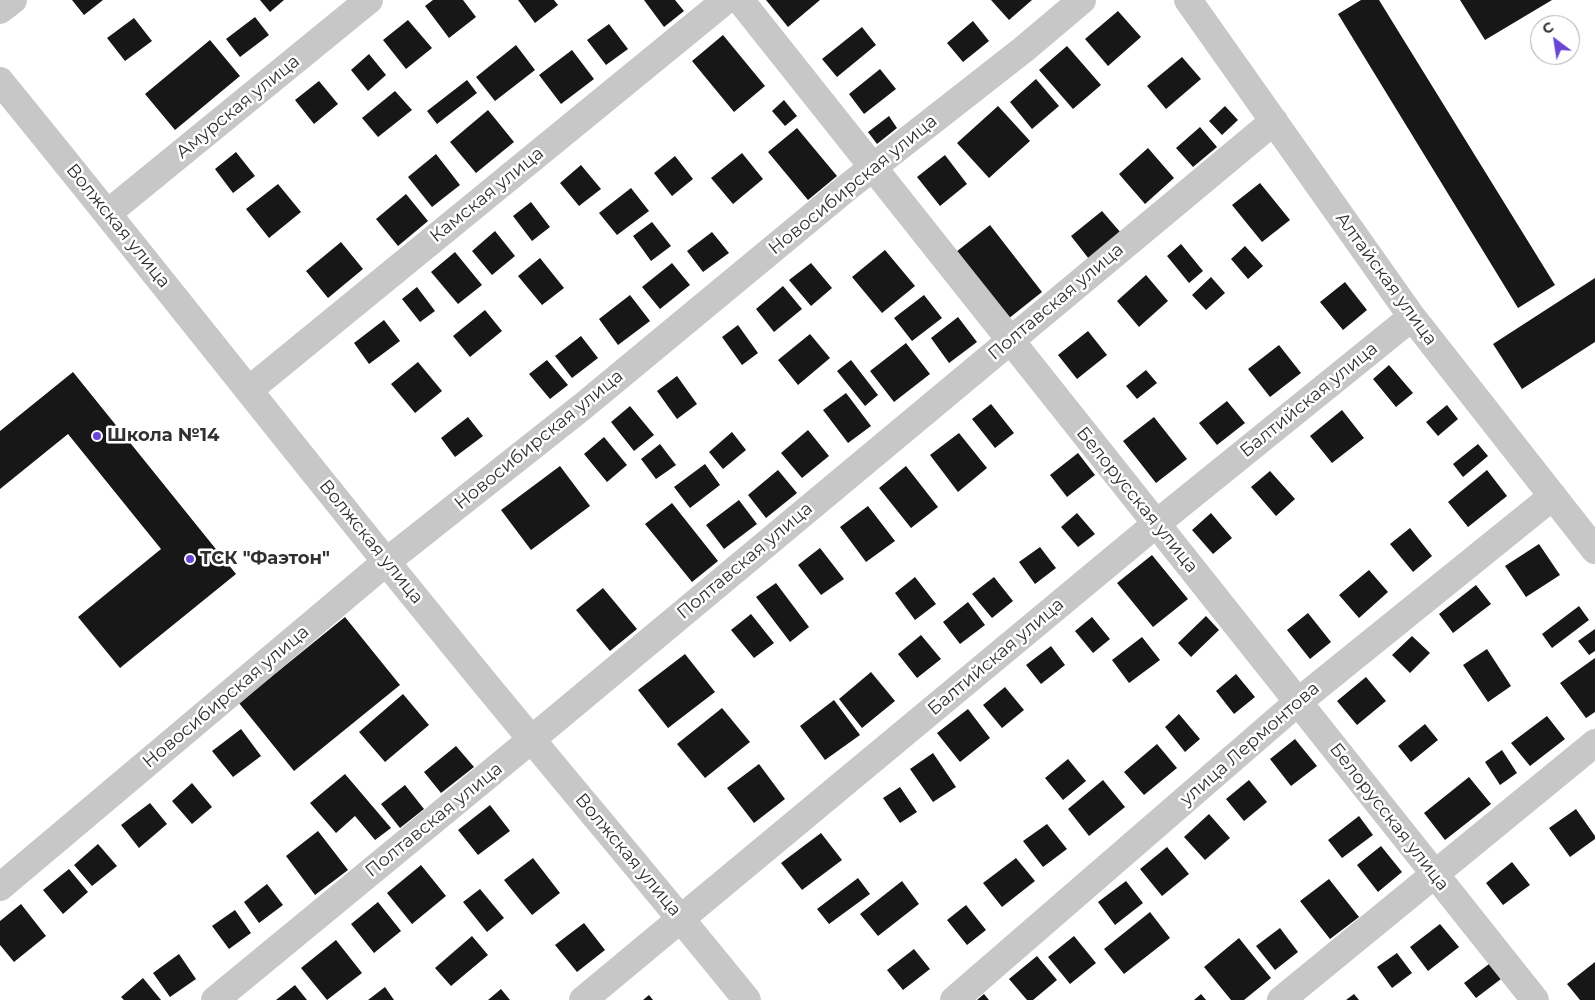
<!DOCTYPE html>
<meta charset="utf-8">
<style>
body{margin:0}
#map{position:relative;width:1595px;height:1000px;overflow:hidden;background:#fff;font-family:Montserrat,sans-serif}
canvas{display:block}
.north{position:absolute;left:1530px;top:15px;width:50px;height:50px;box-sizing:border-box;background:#fff;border:1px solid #acacac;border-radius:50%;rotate:329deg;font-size:14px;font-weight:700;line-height:20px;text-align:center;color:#303030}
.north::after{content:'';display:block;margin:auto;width:18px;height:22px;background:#6845d4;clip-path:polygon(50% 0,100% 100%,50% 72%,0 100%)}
</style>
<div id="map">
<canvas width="1595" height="1000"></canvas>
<div class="north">С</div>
</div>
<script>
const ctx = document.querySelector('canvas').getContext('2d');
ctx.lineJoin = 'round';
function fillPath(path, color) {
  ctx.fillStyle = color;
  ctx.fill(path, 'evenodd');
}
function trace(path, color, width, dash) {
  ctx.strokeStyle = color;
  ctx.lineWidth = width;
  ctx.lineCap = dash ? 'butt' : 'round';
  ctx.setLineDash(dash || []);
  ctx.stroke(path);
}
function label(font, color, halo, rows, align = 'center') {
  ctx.font = font + ' Montserrat,sans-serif';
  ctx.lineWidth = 5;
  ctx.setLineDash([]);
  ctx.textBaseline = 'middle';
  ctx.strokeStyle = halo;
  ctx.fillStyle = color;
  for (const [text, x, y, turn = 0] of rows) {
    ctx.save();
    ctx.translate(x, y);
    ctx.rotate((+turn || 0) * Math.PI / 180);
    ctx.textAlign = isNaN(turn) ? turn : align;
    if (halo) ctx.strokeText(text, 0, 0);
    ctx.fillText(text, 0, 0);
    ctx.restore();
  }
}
const building = new Path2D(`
 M72,0H103L84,15Z
 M260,0H284L270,12Z
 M433,0H463L476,17L449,38L425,6Z
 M518,0H554L558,5L535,23Z
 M644,0H675L684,11L664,27Z
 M766,0H820L788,27Z
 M991,0H1032L1009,20Z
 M1361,0H1379L1555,285L1518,308L1338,14Z
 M1460,0H1552L1485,40Z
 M1118,11L1141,37L1108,66L1085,39Z
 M255,17L269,35L240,57L226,39Z
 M134,18L152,41L125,61L107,38Z
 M408,20L432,48L406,69L383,40Z
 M973,21L989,41L963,62L947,43Z
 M609,24L628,49L606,65L587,40Z
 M862,27L876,45L837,77L822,59Z
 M723,35L765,86L734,112L692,61Z
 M210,40L240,76L175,130L145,94Z
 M516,45L535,70L495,101L476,77Z
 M1067,46L1101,85L1073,109L1039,70Z
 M572,50L594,79L561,104L539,75Z
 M369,54L386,75L368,91L351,70Z
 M1182,57L1201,79L1166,109L1147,86Z
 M880,69L896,89L864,114L849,94Z
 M1036,79L1059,106L1032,129L1010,102Z
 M467,80L477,93L437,124L427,111Z
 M319,81L338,104L314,124L295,100Z
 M395,91L412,110L378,137L362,118Z
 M784,100L797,116L785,126L772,111Z
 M998,106L1030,141L989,178L957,143Z
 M1225,106L1238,120L1222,135L1209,121Z
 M488,110L514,142L476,173L450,142Z
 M889,116L897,128L877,144L868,132Z
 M1200,127L1217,147L1193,167L1176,148Z
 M797,128L837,176L808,200L768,152Z
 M1148,148L1174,178L1145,204L1119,174Z
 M236,152L255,176L233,193L215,169Z
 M742,153L763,179L733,204L711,178Z
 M436,154L460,185L432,207L408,177Z
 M945,155L967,184L940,206L917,177Z
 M675,156L693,179L672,196L654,173Z
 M581,165L601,189L579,206L560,183Z
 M1260,183L1290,220L1262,242L1232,205Z
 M278,184L301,212L269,238L246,209Z
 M631,188L649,211L617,235L599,213Z
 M406,194L428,221L398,246L376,219Z
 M531,202L550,227L532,241L513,216Z
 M1102,211L1121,233L1089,259L1071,236Z
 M652,222L671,246L651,261L633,236Z
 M990,225L1042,292L1008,319L956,252Z
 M495,231L515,256L492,275L472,251Z
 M712,232L729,253L703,272L687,251Z
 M341,242L363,269L328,298L306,271Z
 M1181,244L1203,271L1189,283L1167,256Z
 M1245,246L1263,266L1248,279L1231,259Z
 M885,250L915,286L882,313L852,277Z
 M455,252L482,285L458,304L431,272Z
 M540,258L564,288L542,305L518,276Z
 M672,263L690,285L660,309L642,287Z
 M811,263L832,288L811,306L789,280Z
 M1146,275L1168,301L1139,327L1117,301Z
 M1211,277L1225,293L1206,310L1192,295Z
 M1595,278V342L1522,389L1493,344Z
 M1345,282L1367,310L1343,330L1320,302Z
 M783,286L802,309L774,332L756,309Z
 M417,287L435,311L420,322L402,299Z
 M630,295L650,321L618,345L599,319Z
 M924,295L942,318L912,341L894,318Z
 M485,310L502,331L470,357L453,336Z
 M958,317L977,342L949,363L931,338Z
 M384,320L400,341L369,364L354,343Z
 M738,325L758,353L742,365L722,337Z
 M1088,331L1107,355L1077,379L1058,355Z
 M810,334L830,358L798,385L778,360Z
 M581,336L598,358L572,378L555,356Z
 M906,343L930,374L894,402L870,371Z
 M1279,345L1301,373L1270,397L1248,369Z
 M547,360L568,385L550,399L529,374Z
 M851,360L878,395L865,406L837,371Z
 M418,362L442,391L415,413L391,384Z
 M1389,365L1413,393L1396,407L1373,379Z
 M1146,370L1157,383L1137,399L1126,386Z
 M73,372L236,574L120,668L78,617L161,549L68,434L0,489V431Z
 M677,376L697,404L677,419L657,391Z
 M846,393L871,426L848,443L823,410Z
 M1227,401L1245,423L1217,445L1199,423Z
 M991,404L1014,433L995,448L972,419Z
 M1447,405L1458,419L1438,436L1426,422Z
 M630,406L654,435L634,451L611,422Z
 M1342,410L1364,438L1332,463L1310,436Z
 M468,417L483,436L455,457L441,438Z
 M1154,417L1187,459L1156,483L1123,441Z
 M808,430L829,456L802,478L781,453Z
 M732,432L746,450L723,469L709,452Z
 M959,433L987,468L958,492L930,455Z
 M604,437L627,465L607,482L584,454Z
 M660,444L676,465L656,479L641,459Z
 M1478,444L1488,456L1463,477L1453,464Z
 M1078,453L1095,475L1067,497L1050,475Z
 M705,464L720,485L690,508L674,487Z
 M560,466L590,506L531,550L501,510Z
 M906,466L938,507L911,528L879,488Z
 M778,470L797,493L766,518L748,495Z
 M1487,470L1507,496L1468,527L1448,502Z
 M1270,471L1295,499L1276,516L1251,487Z
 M739,500L757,524L724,549L706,525Z
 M672,503L718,561L692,582L645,524Z
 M868,506L895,541L866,562L840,527Z
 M1077,513L1095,534L1078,547L1061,527Z
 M1211,513L1232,538L1213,554L1192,530Z
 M1410,528L1432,556L1413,572L1390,544Z
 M1539,544L1560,575L1526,597L1505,566Z
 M1040,547L1056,568L1035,584L1019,562Z
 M820,548L844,579L821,595L798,565Z
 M1152,555L1188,599L1153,627L1117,583Z
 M1369,570L1388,592L1359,618L1339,595Z
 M915,577L936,604L915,620L895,593Z
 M994,577L1013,601L992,618L972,594Z
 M776,583L809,627L790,642L756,597Z
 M1476,585L1491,604L1453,633L1439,614Z
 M603,588L637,629L610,651L576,610Z
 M968,602L985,625L960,644L943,622Z
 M1579,606L1589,620L1552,648L1542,634Z
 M1308,613L1331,642L1310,659L1287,630Z
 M751,614L774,643L754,658L731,630Z
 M1206,616L1219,630L1191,657L1178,643Z
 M345,617L400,685L294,771L239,703Z
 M1092,617L1110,639L1093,653L1075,631Z
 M1595,629V651L1589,655L1578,641Z
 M921,635L941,659L917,678L898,654Z
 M1412,636L1430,653L1410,673L1392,655Z
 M1142,637L1160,660L1129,683L1112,660Z
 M1051,646L1065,665L1041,684L1026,665Z
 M1487,649L1511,686L1488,702L1463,665Z
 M685,654L715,692L668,728L638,690Z
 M1595,658V712L1586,718L1560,683Z
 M871,672L895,701L862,728L839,699Z
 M1236,674L1255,697L1234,714L1216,691Z
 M1366,677L1386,701L1357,725L1337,701Z
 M1005,687L1024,710L1002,728L983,705Z
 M403,694L429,725L385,762L359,732Z
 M834,700L860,735L825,760L800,726Z
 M722,708L750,742L705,778L677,744Z
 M968,709L990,738L960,762L937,733Z
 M1179,714L1200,739L1185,752L1165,727Z
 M1547,716L1565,739L1530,766L1511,743Z
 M1425,724L1438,740L1411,762L1398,746Z
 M241,729L261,756L233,777L212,751Z
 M1295,739L1317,766L1291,786L1270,759Z
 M1157,744L1177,768L1144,795L1124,772Z
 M456,746L474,767L441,793L424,772Z
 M1502,750L1517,773L1500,785L1485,762Z
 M933,753L956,787L933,802L910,769Z
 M1068,759L1086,781L1063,800L1045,778Z
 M759,764L785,799L754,823L727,788Z
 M345,774L391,828L375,840L355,816L336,833L310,803Z
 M1469,777L1491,804L1445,840L1424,813Z
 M1103,780L1125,807L1089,836L1068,809Z
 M1249,780L1267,802L1244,821L1226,799Z
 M192,783L212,807L192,824L172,801Z
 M405,785L424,809L400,828L381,804Z
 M900,787L917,812L900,823L883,798Z
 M150,803L167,824L139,848L121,825Z
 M490,805L510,831L478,855L458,830Z
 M1576,809L1595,836V839L1570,857L1549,828Z
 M1209,814L1230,838L1205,860L1184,837Z
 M1359,816L1373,835L1342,858L1328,840Z
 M1047,824L1067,849L1043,867L1023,841Z
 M318,831L348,870L315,895L286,856Z
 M821,833L842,860L802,890L781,863Z
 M98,844L117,866L92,886L74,865Z
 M1381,846L1402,872L1378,892L1357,865Z
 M1167,847L1189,874L1162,896L1140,869Z
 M533,858L560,893L532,915L504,880Z
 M1016,858L1035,881L1002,907L983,883Z
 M1512,862L1530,885L1503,905L1486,883Z
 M421,865L446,896L412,924L387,893Z
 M69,869L88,892L63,914L43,890Z
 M858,878L870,894L829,924L817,909Z
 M1329,879L1359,917L1330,939L1300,901Z
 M902,881L919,904L878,936L860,914Z
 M1126,881L1143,903L1115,925L1098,902Z
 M267,884L283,905L259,923L244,902Z
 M480,889L504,918L487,932L463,902Z
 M378,902L401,931L374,953L351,924Z
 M21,904L46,936L14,962L0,945V921Z
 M966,905L986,930L967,945L947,920Z
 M235,910L251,933L229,949L212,926Z
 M1150,912L1170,938L1124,974L1104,949Z
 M584,923L605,950L577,972L555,945Z
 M1440,924L1459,947L1428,971L1410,947Z
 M1280,928L1298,952L1275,970L1256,946Z
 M472,936L488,955L451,986L435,968Z
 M1074,936L1096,963L1070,984L1048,957Z
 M1239,938L1271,978L1244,1000H1231L1204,967Z
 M336,940L362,973L327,1000L301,968Z
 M914,949L930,969L903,990L887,970Z
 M1397,953L1412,973L1392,988L1377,967Z
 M179,954L196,979L170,997L153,973Z
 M1037,956L1057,980L1033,1000H1027L1009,979Z
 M1595,962V1000H1580L1567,984Z
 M1489,964L1501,979L1476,998L1464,983Z
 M143,978L161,1000H124L121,997Z
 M295,985L307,1000H276Z
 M385,987L394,1000H368Z
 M501,989L510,1000H488Z
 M984,994L989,1000H977Z
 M1201,994L1206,1000H1194Z
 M1354,994L1359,1000H1346Z
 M649,995L653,1000H643Z`);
const minor = new Path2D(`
 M740,0L1535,1000
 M1188,0L1412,317L1595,550
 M0,10L13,0
 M108,213L369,0
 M249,390L726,0
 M0,887L386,562L582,407L849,186L1024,49L1082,0
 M215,1000L532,739L1274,121
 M583,1000L1156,524L1412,317
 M954,1000L1298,702L1553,496
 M1281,1000L1595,743`);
const tertiary = new Path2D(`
 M0,81C148,262 292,447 440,628C541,753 646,875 747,1000`);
const markers = [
 [97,436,5,"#6845d4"],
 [190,559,5,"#6845d4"]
];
const streetNames = [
 ["Амурская улица",238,107,-39],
 ["Новосибирская улица",853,185,-39],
 ["Камская улица",487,195,-39],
 ["Волжская улица",118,226,51],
 ["Алтайская улица",1386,279,54],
 ["Полтавская улица",1056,302,-40],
 ["Балтийская улица",1309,400,-39],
 ["Новосибирская улица",539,440,-39],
 ["Белорусская улица",1137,500,51],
 ["Волжская улица",371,542,51],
 ["Полтавская улица",745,561,-40],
 ["Балтийская улица",996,657,-40],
 ["Новосибирская улица",226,697,-40],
 ["улица Лермонтова",1250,744,-41],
 ["Белорусская улица",1389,817,52],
 ["Полтавская улица",434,820,-39],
 ["Волжская улица",628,855,50]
];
const poiNames = [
 ["Школа №14",107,436],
 ["ТСК \"Фаэтон\"",200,559]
];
fillPath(building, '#171717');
trace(minor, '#c7c7c7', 28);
trace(tertiary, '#c7c7c7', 28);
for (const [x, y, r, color] of markers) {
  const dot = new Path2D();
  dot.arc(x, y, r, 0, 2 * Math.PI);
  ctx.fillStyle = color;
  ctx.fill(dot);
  trace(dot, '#fff', 2);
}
label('18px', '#303030', '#fff', streetNames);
label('bold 18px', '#303030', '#fff', poiNames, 'left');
</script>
